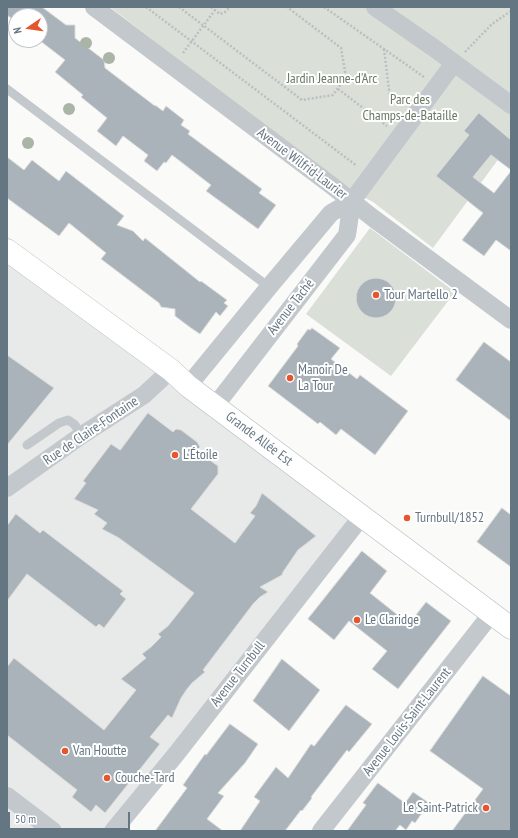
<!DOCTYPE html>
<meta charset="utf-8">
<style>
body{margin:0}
#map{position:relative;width:518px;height:838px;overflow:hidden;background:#fafaf8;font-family:"PT Sans Narrow",sans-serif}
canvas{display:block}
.frame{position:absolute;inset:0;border:8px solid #657683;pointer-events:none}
.north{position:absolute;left:8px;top:8px;width:40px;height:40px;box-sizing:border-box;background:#fff;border:1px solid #c1c8cd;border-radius:50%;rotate:257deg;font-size:11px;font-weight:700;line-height:16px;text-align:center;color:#657683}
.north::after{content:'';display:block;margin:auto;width:14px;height:18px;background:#e4572e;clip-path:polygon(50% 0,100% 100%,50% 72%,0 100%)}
.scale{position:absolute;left:8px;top:812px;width:122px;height:18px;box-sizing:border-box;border:2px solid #657683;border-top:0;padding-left:5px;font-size:12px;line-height:14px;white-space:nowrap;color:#657683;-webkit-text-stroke:3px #fff;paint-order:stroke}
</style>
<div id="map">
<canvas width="518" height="838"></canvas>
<div class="frame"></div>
<div class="north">N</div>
<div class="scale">50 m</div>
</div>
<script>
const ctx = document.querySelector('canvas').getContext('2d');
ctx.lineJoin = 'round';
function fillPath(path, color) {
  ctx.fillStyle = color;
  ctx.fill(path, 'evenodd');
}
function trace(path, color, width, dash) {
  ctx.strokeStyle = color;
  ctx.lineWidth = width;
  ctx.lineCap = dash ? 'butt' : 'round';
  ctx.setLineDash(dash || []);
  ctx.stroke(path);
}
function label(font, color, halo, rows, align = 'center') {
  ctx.font = font + ' "PT Sans Narrow",sans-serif';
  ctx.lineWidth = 4;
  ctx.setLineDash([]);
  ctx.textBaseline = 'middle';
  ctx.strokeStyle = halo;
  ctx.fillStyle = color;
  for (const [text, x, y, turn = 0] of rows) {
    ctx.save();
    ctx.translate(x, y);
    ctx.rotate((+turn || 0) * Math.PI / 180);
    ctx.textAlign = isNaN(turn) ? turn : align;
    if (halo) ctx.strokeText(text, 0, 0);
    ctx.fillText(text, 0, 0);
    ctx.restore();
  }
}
const built = new Path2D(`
 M7,236L171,370L367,517L113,831H7Z`);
const green = new Path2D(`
 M110,7H511V142L433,248L373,202L344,187Z
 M370,228L455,292L391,376L306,314Z`);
const building = new Path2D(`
 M7,7H42L66,25H75V38L104,60L105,68L155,106V105L163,111L166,106L184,120L181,125L190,131L188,134L262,189L259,193L276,205L258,229L206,191L211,185L172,155L166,163L164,162L157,171L144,161L148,155L123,136L116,146L97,131L107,118L81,97L83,95L55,72L65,60L39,40L40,16H16V22L7,15Z
 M479,113L511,140V170L491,155L473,177L494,193L511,171V251L496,240L484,256L462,240L483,213L436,176L469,135L464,131Z
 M7,157L24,170L32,160L59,181L66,171L124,216L117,225L133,231L143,241L145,238L200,282L201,281L227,300L224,303L228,306L220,316L216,312L200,334L191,328L175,316V309L161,307L159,303L101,259L106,253L69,223L59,236L7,198Z
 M356 298a20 20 0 1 1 40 0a20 20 0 1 1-40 0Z
 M312,328L340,348L331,359L357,379L360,375L408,411L375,455L341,429L336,435L320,422L318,424L268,386L298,346L297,344L308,329L310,330Z
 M484,342L511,362V421L456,380Z
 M7,355L54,388L7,445Z
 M148,413L173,432L176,429L181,430L197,442L200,447L197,451L218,466V474L191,509L235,543L255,516L250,513L256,506L262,493L316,536L298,550L283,572L282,575L260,587L268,592L260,597L253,604L203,670L205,672L192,683L187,689L181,698L172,718L168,715L150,737L160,744L105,813L96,805L91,812L72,797L77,790L7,735V667L14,658L104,730L136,690L121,679L146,658L142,654L151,647L161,637L158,634L168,626L194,593L119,538L102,529L107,523L94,514L98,510L74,499L86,483L83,481L111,444L120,450Z
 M502,508L511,515V567L477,542Z
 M16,514L40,533L43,530L123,591L120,594L126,599L104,628L99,624L96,627L27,574L7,601V526Z
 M362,551L387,571L370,593L409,624L426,602L451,621L398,689L372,669L387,651L349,621L334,640L308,619Z
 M282,659L320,690L289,731L253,701Z
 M483,676L511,696V831H452L483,789L430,751Z
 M346,705L372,724L349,752L347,750L311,797L312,798L302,811L301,810L285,831H240L260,801L254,797L276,767L288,778L311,744L314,746Z
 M230,724L258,744L245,763L218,793L224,796L207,819L223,831H155L187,788L183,785L205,754L206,755Z
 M378,783L405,803L413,792L429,803L415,823L412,821L406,830L400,825L395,831H347L366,805L363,803Z`);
const path = new Path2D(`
 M146,7L357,166
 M179,7L302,100L333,95L346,77L341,48L287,7
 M211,7L220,14L225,12L230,7
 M324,7L424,77
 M384,49L391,106
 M465,52L492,24L511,11
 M183,53L215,10
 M338,89L387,126`);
const lane = new Path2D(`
 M7,89L269,287
 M27,445L59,423L68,420L74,424L82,435`);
const street = new Path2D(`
 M94,7L331,185L373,218L511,320
 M375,7L434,48L511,105
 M188,386L269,287L331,213L352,201L454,63
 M215,406L347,235L352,201
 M7,488L82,435L144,395L171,370
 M7,796L53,831
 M113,831L177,753L362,516
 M321,831L492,613`);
const primary = new Path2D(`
 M7,250L171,370L188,386L511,628`);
const trees = [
 [86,43],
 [109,58],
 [69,109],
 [28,143]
];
const markers = [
 [376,295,4,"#e4572e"],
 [290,378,4,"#e4572e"],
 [175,455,4,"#e4572e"],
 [407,518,4,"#e4572e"],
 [357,620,4,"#e4572e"],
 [65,751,4,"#e4572e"],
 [107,778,4,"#e4572e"],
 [486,808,4,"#e4572e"]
];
const parkNames = [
 ["Jardin Jeanne-d'Arc",332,79],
 ["Parc des",410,100],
 ["Champs-de-Bataille",410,116]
];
const streetNames = [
 ["Avenue Wilfrid-Laurier",302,164,37],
 ["Avenue Taché",291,307,-52],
 ["Rue de Claire-Fontaine",91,431,-34],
 ["Grande Allée Est",259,439,37],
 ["Avenue Turnbull",238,674,-52],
 ["Avenue Louis-Saint-Laurent",407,722,-52]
];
const poiNames = [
 ["Tour Martello 2",384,295],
 ["Manoir De",298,370],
 ["La Tour",298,386],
 ["L'Étoile",183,455],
 ["Turnbull/1852",415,518],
 ["Le Claridge",365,620],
 ["Van Houtte",73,751],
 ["Couche-Tard",115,778],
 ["Le Saint-Patrick",478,808,"right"]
];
fillPath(built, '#e8e9e9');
fillPath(green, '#dadfd7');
fillPath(building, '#aab3b9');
trace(building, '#dcdcda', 1);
trace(primary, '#b5babe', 23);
trace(path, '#bbbfc2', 2.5, [2, 2]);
trace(lane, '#c3c8cc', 9);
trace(street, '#c3c8cc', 18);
trace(primary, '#fff', 22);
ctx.fillStyle = '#aab4a7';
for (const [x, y] of trees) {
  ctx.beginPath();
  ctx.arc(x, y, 6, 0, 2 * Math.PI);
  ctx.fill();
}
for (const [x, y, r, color] of markers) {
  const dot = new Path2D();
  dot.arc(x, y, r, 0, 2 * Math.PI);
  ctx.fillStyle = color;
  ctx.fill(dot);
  trace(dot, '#fff', 1.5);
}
label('14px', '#687a64', '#fff', parkNames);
label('14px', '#657683', '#fff', streetNames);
label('14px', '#657683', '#fff', poiNames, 'left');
</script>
